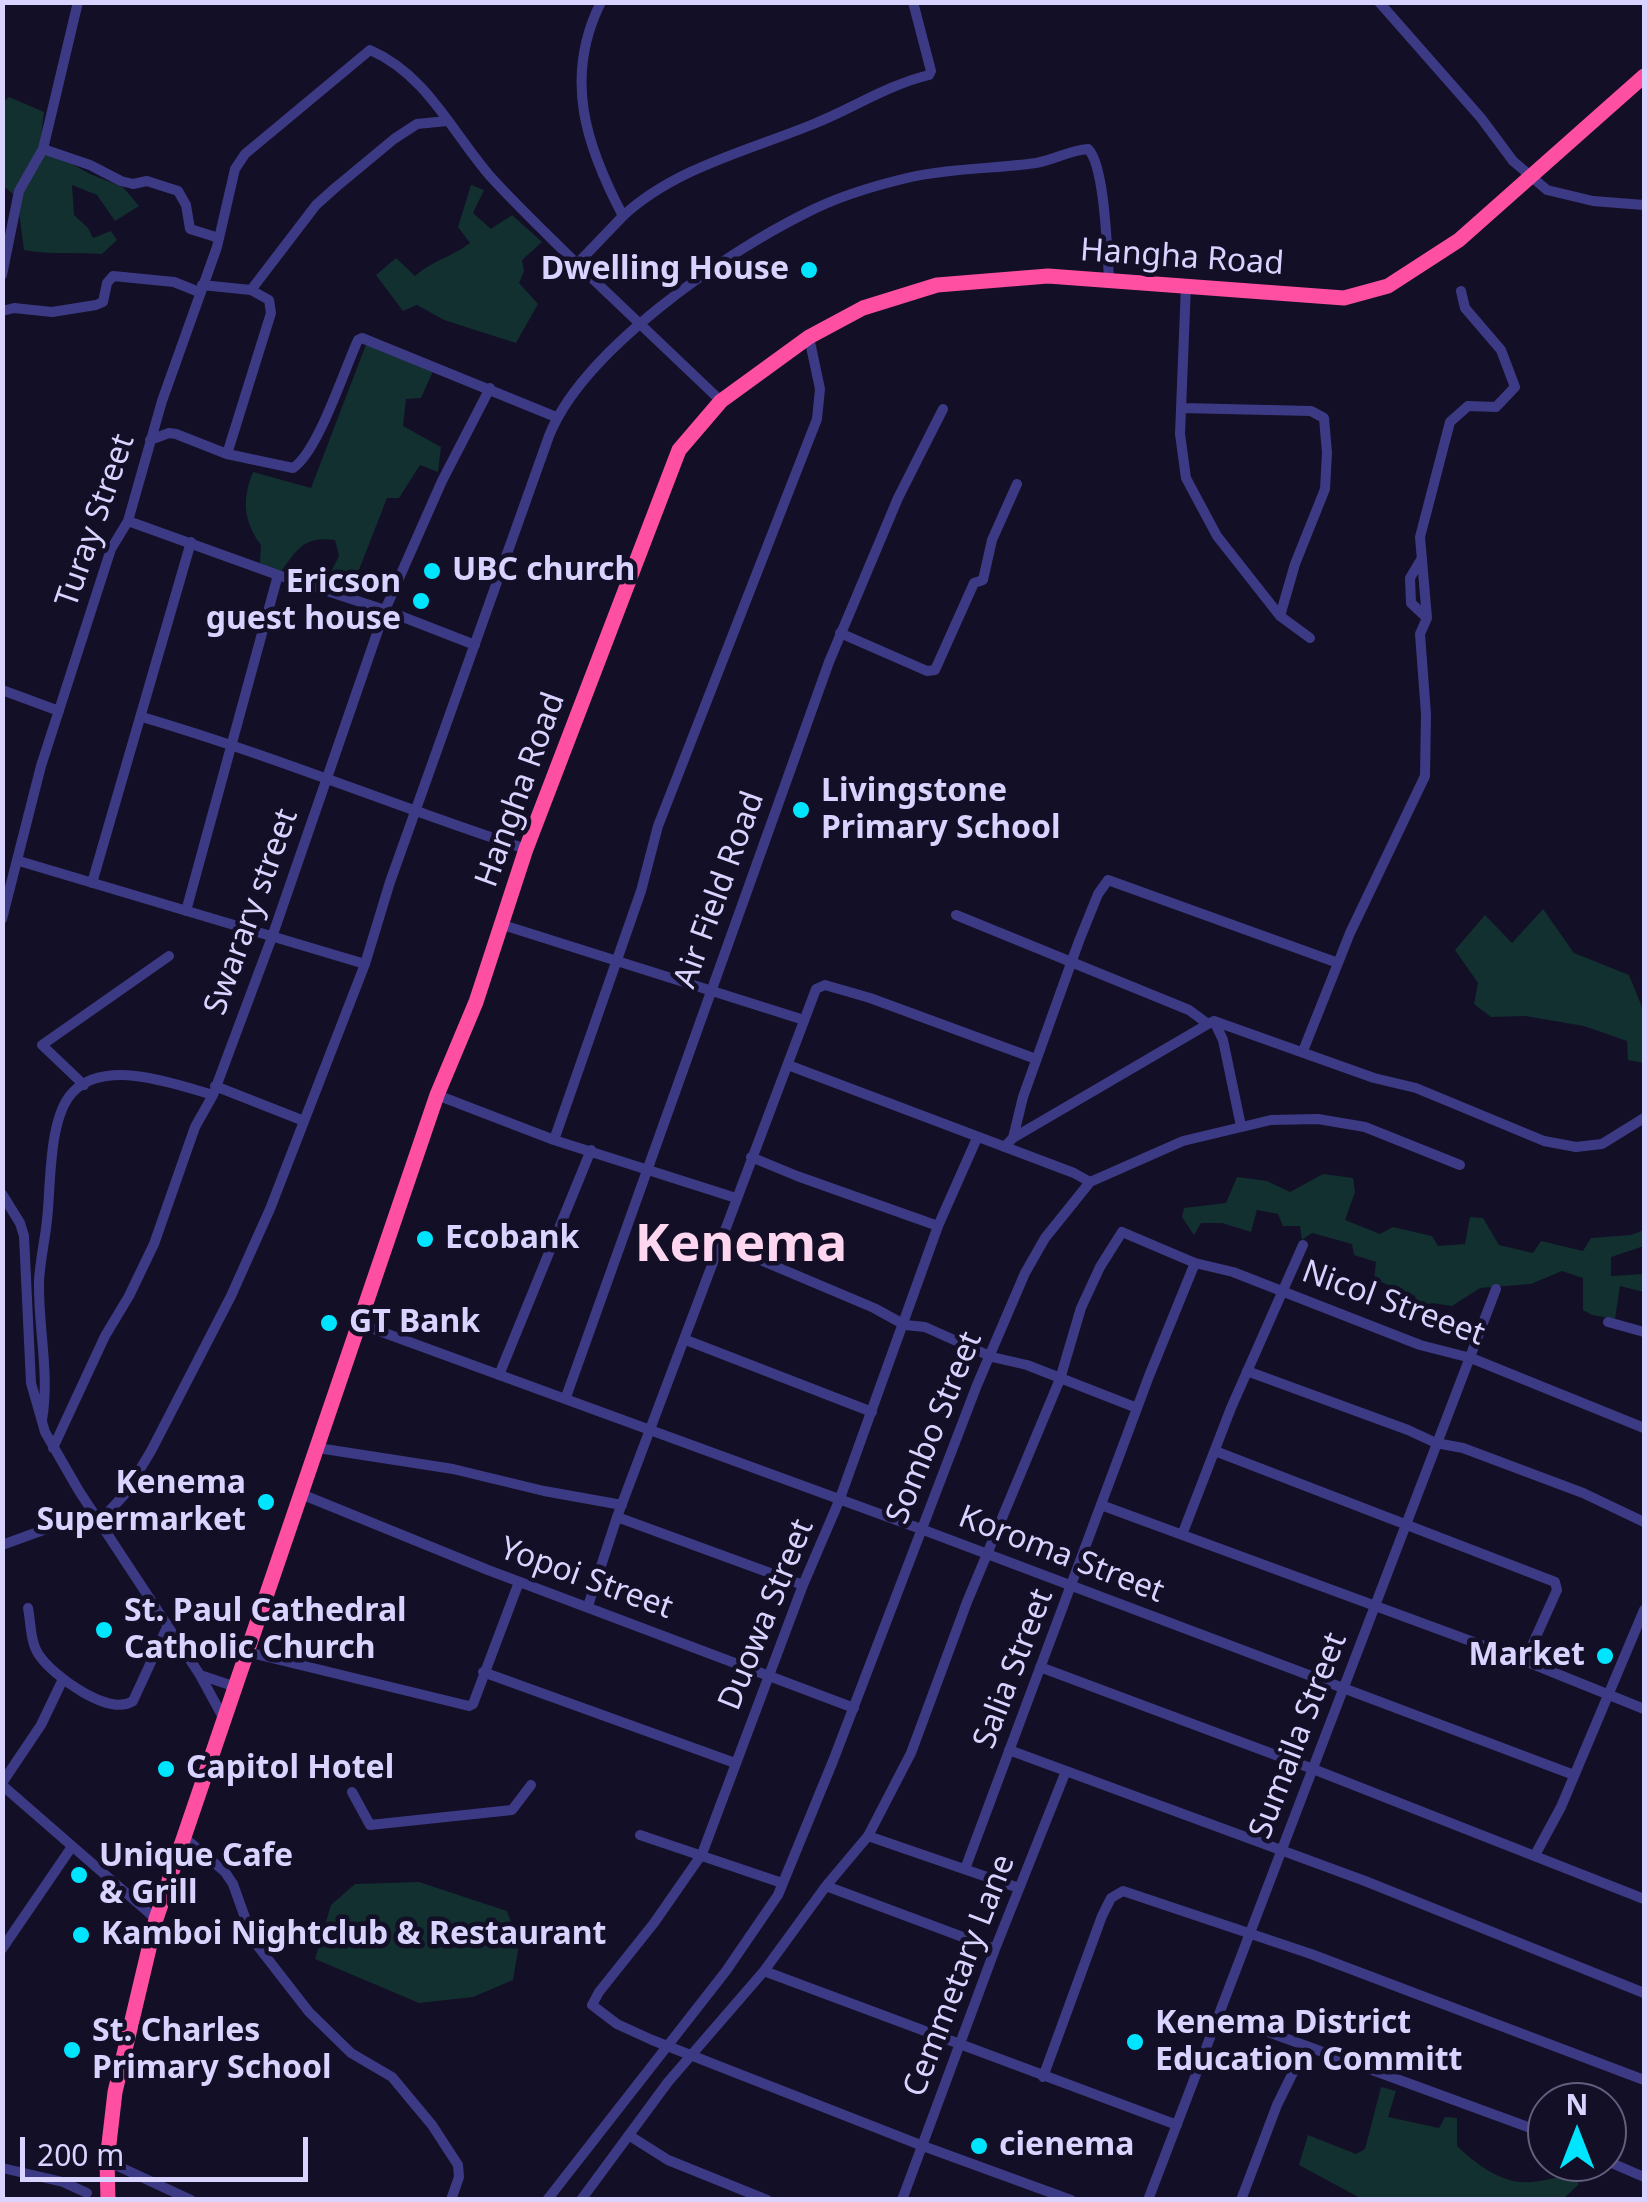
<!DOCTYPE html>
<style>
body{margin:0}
#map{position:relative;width:1647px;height:2202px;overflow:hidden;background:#130f26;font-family:"Noto Sans",sans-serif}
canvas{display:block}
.frame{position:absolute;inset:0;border:5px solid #d9d4ff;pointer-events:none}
.north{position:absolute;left:1527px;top:2082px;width:100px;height:100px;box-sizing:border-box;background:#130f26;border:2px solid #625e7d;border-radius:50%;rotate:0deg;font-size:28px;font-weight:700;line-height:40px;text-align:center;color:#d9d4ff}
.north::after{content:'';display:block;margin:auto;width:35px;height:45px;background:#00e5ff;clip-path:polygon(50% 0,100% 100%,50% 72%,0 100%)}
.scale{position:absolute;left:20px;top:2137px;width:288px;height:45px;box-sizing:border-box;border:5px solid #d9d4ff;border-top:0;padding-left:12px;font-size:30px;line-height:35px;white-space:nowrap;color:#d9d4ff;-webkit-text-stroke:8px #130f26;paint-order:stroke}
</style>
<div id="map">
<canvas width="1647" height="2202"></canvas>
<div class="frame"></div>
<div class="north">N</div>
<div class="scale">200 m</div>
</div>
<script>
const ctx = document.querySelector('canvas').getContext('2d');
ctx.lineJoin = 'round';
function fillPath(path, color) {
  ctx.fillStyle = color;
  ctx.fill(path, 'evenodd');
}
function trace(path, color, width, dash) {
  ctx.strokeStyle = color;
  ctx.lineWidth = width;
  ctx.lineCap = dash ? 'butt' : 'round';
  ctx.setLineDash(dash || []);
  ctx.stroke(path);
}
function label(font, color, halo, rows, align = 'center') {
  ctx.font = font + ' "Noto Sans",sans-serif';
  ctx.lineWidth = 9;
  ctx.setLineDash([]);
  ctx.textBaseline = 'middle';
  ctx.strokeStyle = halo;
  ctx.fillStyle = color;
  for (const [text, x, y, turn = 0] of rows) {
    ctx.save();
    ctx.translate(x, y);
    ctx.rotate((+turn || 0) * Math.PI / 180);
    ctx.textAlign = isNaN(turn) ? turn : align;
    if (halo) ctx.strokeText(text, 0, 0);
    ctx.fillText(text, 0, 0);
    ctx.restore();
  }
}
const green = new Path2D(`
 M9,97L44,112L40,146L90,174L123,187L139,206L115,221L97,195L72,185L74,215L88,228L93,238L111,231L117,240L102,254C76,252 50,255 24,250L17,197L3,186V102Z
 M471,185L484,190L473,213L491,229L512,215L542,242L522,260L524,271L519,283L538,304L516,343L444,320L417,305L403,311L376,275L396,258L415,276C433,260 452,257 470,243L458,227Z
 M367,342L433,371L421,398L406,399L403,426L441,447L438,472L420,465L399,498H387L348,598L323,588L339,556L335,540C303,536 297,550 280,573L260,563L261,545C243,521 242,499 253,472L311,488Z
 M1543,909L1574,953L1629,975L1644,1012V1063L1628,1060L1627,1041L1584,1026L1525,1016L1491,1017L1474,1004L1478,983L1455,950L1485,915L1512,943Z
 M1323,1174L1353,1178L1355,1192L1345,1220L1380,1234L1393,1227L1432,1236L1438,1246L1465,1244L1470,1217L1483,1218L1499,1245L1533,1253L1541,1241L1583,1251L1591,1238L1631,1235L1644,1230V1246L1611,1257V1276L1644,1274V1292L1620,1286L1615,1319L1592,1315L1583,1310V1278L1562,1271L1531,1284L1480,1288L1452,1306L1432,1303L1418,1308L1415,1296L1374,1279L1376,1262L1354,1255L1352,1244L1312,1233L1302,1240L1300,1226H1283L1278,1214L1257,1210L1251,1232L1222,1223H1201L1194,1235L1182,1217L1184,1208L1226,1203L1237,1177L1267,1181L1290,1192Z
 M419,1882L507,1911L519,1944L513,1980L473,1997L419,2003L315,1959L331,1905L355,1884Z
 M1381,2087L1396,2091L1388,2117L1439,2128L1445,2117L1457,2118V2146C1476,2164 1503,2185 1531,2182C1545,2181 1557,2176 1572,2176L1579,2184L1563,2199H1362L1299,2165L1308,2135L1356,2154L1365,2149Z`);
const minor = new Path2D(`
 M601,2C563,78 586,146 623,216L577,264L721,401
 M1379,2L1481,118L1513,161L1547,190L1593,201L1644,205
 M43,149L90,165L121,181L133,184L147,181L178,191L186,205L190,229L219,238
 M623,216C676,167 751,150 816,123C855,107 888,85 929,75L931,71L913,2
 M2,275L19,191L43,149L78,2
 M202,285L251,290L316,205L335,188L394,139L417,124L447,121
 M1186,285L1180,434L1186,478L1217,536L1280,616L1310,638
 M2,311L14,308L52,312L96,305L103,302L107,283L113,276L174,282L199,292
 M1181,408L1311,411L1324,418L1327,453L1325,489L1295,564L1280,616
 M150,440L169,433L176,434L227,454L293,468C318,452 344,370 358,340L362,338L556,417
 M227,454L271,313L269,300L251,290
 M128,521L278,575L385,610L475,645
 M1422,558L1410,578L1411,603L1427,618
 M840,633L927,671L935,670L974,583L983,580L992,540L1017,484
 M2,690L59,711
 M142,717C272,755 397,807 526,849
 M19,861L365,964
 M92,883L191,542
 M186,911L278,575
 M956,915L1189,1010L1208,1024L1214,1021L1374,1078L1416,1088L1544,1141L1576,1147L1602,1144L1644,1118
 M2,919L41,766L111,549L128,521L162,401L217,247L235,169L245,154L370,50C426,74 452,132 490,176C518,207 548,235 577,264
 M503,925L804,1020
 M1214,1021L1223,1040L1241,1126
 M1303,1051L1350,933L1425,776L1426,714L1420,634L1427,618L1420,537L1450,422L1468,406L1496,407L1515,387L1501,350L1465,308L1461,291
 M788,1065L1074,1173L1090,1182
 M84,1085L42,1045L169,956
 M215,1086L304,1121
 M437,1095L554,1140L736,1198
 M977,1138L938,1226L839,1501L803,1585L702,1854L654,1923L599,1992L592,2005L617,2024L652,2040L923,2146L1071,2200
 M1013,1138L1208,1024
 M554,1140L641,891L658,826L817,419L820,389L809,337
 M1004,1147L1013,1138L1023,1097L1079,941L1098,894L1108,880L1338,963
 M751,1157L797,1176L938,1226
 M2,1194L20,1223L24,1236L31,1383L45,1432L79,1491L200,1675L225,1721
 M720,1243L874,1308L905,1325L925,1327L992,1357L1027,1365L1137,1408
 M1608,1322L1644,1332
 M360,1324L921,1529L1574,1775
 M686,1340L872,1412
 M1247,1371L1408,1430L1436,1443L1463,1448L1583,1493L1644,1522
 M499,1375L591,1150
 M566,1397L829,662L898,498L943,409
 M42,1420C50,1373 38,1328 39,1281C40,1261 45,1240 47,1220C51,1187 48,1117 73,1092C106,1058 175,1084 213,1095
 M53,1448L105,1336L129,1296L154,1244L195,1127L213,1095L272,937L385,610L442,481L490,388
 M318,1448L453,1469L544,1491L622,1505
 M1215,1451L1555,1582L1557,1590L1525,1661
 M301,1494L488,1570L854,1708
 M1101,1505L1525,1661L1644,1709
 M617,1517L803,1585
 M100,1521L125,1494L151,1451L231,1296L270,1209L365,964L390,882L549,436C583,350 725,253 806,213C837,197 873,186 907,178C949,168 993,169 1036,163C1054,160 1070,150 1088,149C1105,165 1107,252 1109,278
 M1182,1535L1231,1408L1303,1245
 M2,1545L93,1512
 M588,1606L617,1517L816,989L825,985L870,998L1036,1059
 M28,1608C31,1623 30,1642 39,1655C53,1676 109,1717 133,1701L168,1625
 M247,1652L469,1706L473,1704L519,1582
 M1040,1667L1313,1769L1644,1899
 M483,1672L735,1763
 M200,1675L236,1687
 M1009,1750L1365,1881L1644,1993
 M2,1783L41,1725L63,1679
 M2,1785L156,1919
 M352,1792L370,1825L512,1810L531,1785
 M640,1835L782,1883
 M868,1836L1019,1888
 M185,1838L225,1872L233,1884L253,1940L309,2012L351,2053L392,2077L432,2125L458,2165L459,2177L452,2197
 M1535,1855L1561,1807L1644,1610
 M965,1869L1149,1376L1195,1263
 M826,1886L995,1949
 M2,1949L71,1848
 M764,1971L1177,2125
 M1219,2014L1547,2134
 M1043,2077L1102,1916L1111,1898L1123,1891L1311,1954L1644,2080
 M630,2136L668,2160L767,2200
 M107,2161L191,2200
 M1607,2161L1644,2177
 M2,2168L63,2182L87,2193
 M547,2200L726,1971L778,1895L833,1761L977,1385L1025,1273L1045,1238L1090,1182L1183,1141L1271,1120L1318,1119L1365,1127L1460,1165
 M581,2200L668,2082L764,1971L826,1886L868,1836L911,1753L967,1602L1060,1379L1081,1308L1100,1267L1122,1232L1195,1263L1233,1272L1420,1345L1471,1358L1644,1428
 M902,2200L995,1949L1066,1771
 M1148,2200L1496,1289
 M1241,2200L1277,2105L1306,2046`);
const highway = new Path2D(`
 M108,2200L107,2161L115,2092L156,1919L437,1095L476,1002L526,849L679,450L721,401L809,337L863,308L937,285L1048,276L1344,298L1388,286L1459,240L1644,76`);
const markers = [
 [809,270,10,"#00e5ff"],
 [432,571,10,"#00e5ff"],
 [421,601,10,"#00e5ff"],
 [801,810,10,"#00e5ff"],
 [425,1239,10,"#00e5ff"],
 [329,1323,10,"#00e5ff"],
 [266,1502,10,"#00e5ff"],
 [104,1630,10,"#00e5ff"],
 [1605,1656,10,"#00e5ff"],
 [166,1769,10,"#00e5ff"],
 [79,1875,10,"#00e5ff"],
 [81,1935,10,"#00e5ff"],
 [1135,2042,10,"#00e5ff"],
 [72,2050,10,"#00e5ff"],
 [979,2146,10,"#00e5ff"]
];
const streetNames = [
 ["Hangha Road",1182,258,4],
 ["Turay Street",96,521,-71],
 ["Hangha Road",521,790,-70],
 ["Air Field Road",720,890,-70],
 ["Swarary street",252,912,-70],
 ["Nicol Streeet",1393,1304,20],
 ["Sombo Street",935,1428,-68],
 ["Koroma Street",1061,1555,21],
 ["Yopoi Street",586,1579,20],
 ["Duowa Street",767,1615,-68],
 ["Salia Street",1014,1669,-69],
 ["Sumaila Street",1299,1736,-69],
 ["Cemmetary Lane",960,1976,-69]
];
const poiNames = [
 ["Dwelling House",789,270,"right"],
 ["UBC church",452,571],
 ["Ericson",401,583,"right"],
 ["guest house",401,620,"right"],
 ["Livingstone",821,792],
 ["Primary School",821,829],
 ["Ecobank",445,1239],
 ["GT Bank",349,1323],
 ["Kenema",246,1484,"right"],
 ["Supermarket",246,1521,"right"],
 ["St. Paul Cathedral",124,1612],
 ["Catholic Church",124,1649],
 ["Market",1585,1656,"right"],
 ["Capitol Hotel",186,1769],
 ["Unique Cafe",99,1857],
 ["& Grill",99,1894],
 ["Kamboi Nightclub & Restaurant",101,1935],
 ["Kenema District",1155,2024],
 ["Education Committ",1155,2061],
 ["St. Charles",92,2032],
 ["Primary School",92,2069],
 ["cienema",999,2146]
];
const townNames = [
 ["Kenema",741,1246]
];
fillPath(green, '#12302f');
trace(minor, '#3d3a85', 10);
trace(highway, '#ff4fa3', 15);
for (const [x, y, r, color] of markers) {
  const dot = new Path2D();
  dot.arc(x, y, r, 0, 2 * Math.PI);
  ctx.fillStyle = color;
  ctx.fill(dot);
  trace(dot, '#130f26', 4);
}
label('32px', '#d9d4ff', '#130f26', streetNames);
label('bold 32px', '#d9d4ff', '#130f26', poiNames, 'left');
label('bold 52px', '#ffd6f0', '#130f26', townNames);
</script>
